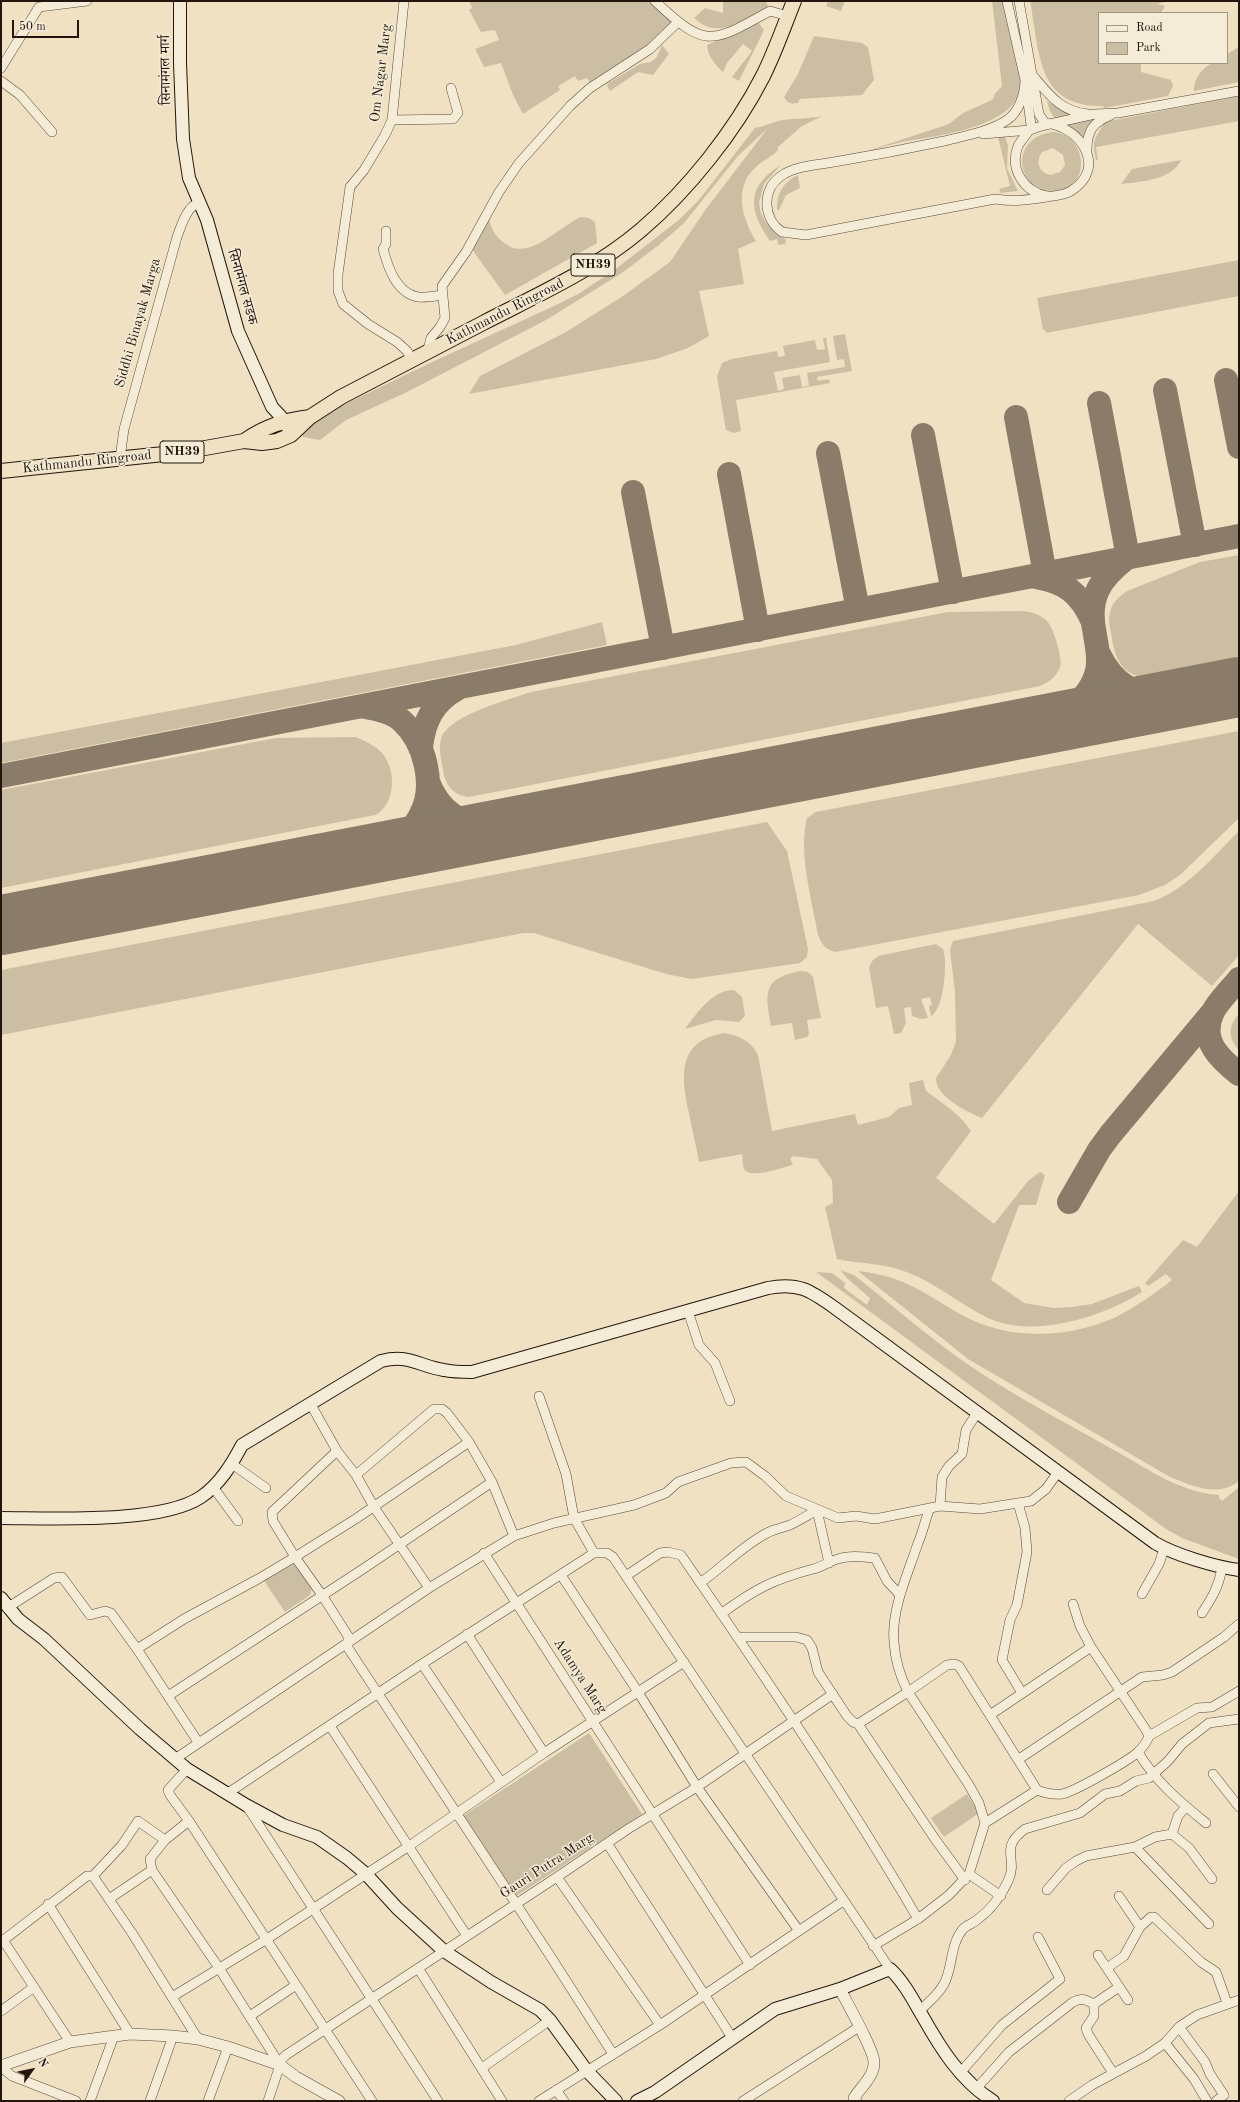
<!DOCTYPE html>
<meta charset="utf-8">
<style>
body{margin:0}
#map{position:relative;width:1240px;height:2102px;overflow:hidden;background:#efe1c2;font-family:"Old Standard TT",serif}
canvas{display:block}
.frame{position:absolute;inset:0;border:2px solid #24160d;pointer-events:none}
.legend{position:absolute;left:1098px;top:12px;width:130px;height:52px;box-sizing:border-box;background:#f5ecd7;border:1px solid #a19686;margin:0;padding:5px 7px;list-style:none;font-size:12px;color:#24160d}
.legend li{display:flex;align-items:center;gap:8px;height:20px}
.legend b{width:20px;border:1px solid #a19686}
.north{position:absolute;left:12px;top:2050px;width:40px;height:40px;-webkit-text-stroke:3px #f5ecd7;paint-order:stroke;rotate:57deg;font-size:11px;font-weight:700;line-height:16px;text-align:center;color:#24160d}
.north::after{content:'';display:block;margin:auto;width:14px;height:18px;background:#24160d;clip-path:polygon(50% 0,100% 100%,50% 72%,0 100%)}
.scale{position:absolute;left:12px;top:20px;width:67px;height:18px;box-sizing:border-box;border:2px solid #24160d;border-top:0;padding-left:5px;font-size:12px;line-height:14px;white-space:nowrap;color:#24160d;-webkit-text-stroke:3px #f5ecd7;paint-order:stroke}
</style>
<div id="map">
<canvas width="1240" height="2102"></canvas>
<div class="frame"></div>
<ul class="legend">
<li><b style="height:5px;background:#f5ecd7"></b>Road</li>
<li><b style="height:11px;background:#ccbea3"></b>Park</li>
</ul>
<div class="north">N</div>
<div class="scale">50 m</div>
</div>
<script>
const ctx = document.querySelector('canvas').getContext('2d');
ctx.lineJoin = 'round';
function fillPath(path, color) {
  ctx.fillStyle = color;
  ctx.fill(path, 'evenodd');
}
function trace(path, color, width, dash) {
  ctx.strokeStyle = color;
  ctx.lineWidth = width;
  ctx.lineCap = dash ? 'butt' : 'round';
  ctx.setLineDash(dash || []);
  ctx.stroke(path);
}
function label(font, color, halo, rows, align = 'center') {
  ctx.font = font + ' "Old Standard TT","Noto Serif Devanagari",serif';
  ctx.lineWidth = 3;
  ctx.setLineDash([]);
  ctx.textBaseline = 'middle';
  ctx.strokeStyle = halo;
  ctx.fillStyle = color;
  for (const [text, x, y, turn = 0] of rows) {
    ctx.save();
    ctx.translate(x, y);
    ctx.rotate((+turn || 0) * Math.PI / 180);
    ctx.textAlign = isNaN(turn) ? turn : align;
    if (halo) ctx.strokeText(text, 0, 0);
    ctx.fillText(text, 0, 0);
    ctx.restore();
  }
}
const green = new Path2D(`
 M469,1H652L671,20L672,23L652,43L591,84L587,78L578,81L575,76L558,86L560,90L523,114L513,95L501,63L484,67L475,49L499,40L495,30L481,32L469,10L472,8Z
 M723,1H766L769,10C746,20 716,41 694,18L705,8L723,13Z
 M828,1H845L841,11L826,6Z
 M992,1H1005C1009,22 1023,69 1020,88C1015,128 934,136 902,142C890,145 879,148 867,151L949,124L963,113L992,100L995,96L994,95L1002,86Z
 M1030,1H1169L1157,4L1165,6L1161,13H1099V63H1141V72L1171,80L1173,86L1168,96L1104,108L1103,106C1036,107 1040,53 1030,1Z
 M758,22L764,30L739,81L732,77L752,51L743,44L727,63L723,72C715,65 707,55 707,45Z
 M814,36L862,43L868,47L874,80L862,95L800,99L798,103C791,104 788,104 784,97L798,74Z
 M662,45L669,54L653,75L638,72L610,91L607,86L608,83L640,64L651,62L657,57Z
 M1239,47V82L1194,91C1193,80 1203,66 1214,63C1217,62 1223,63 1227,63V54Z
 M1239,96V121L1096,147L1098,160H1096C1091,136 1096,141 1104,122Z
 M1047,101L1071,115L1055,119L1050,111Z
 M822,116L802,126L778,147V150C772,157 763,160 756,167C733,187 742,219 756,241L738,249L744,284L699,291L709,336L688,348L656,359L469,394L480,376L566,332L623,296L670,262L706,209L768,128L738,156L684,223L660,244L622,273L546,320L407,392L346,420L320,440L303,437L302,433L327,413L430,363L554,306L580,293L617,268L680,219L698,201L755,128C765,126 773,122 783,120C795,118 809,119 822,116Z
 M1094,118L1083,137L1067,125Z
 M1055,132C1091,138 1089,193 1054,191C1012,190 1011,134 1055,132ZM1053,148L1063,155L1065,165L1060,172L1051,175C1039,173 1035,162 1042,152Z
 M1005,136L1008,146L1007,168L1018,191L1001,193L999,189L1010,186L998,137Z
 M1181,160C1172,180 1140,182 1121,184L1132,169Z
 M781,165L764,184L759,203L761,214L767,224L786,240L785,244L778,245L777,239L770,241C748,210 746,186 781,165Z
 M798,175L800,188L786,195L779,210H777C776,194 783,182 798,175Z
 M581,217L589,218L595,222L597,243L505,295L471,248L489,219C492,230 494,235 503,242C528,264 559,226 581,217Z
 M1239,260V296L1046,333L1045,330H1043L1037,298Z
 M845,334L852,371L817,377L818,381L829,379L830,383L736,400L741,431L734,433L726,430L717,377L722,363L732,359L777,351L778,357L785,356L783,346L815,340L817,350L825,349L823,338H826L830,362L774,372L778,391L784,389L782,378L800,375L802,387L809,386L807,373L845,367L844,359L837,360L833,336Z
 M1239,555V657L1142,677C1119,673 1114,654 1111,633C1109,625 1108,617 1111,609C1114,601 1120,596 1127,591L1200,562Z
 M1023,611C1032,612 1039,614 1046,620C1053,626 1063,658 1060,667C1056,677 1050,682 1040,686L469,797C456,796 447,788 444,775C442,763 438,750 441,739C448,715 509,700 531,692L948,612Z
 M602,622L607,645L1,763V743L516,645Z
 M1239,731V818L1180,875L1165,885L1139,895L835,952C825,950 822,944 818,935C812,900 798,853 807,818L816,812Z
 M356,737C365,741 374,745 381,752C397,768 396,805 375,815L1,888V790L276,738Z
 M767,822L787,851L808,949L807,957L800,963L692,979L666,974L534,933H523L1,1035V970Z
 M1239,831V955L1212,986L1138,924L982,1118C967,1112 935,1096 936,1078L951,1055L956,1041L955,992L950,950L953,941L1154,901C1190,887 1212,857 1239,831Z
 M936,944L943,949C948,961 944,1010 931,1016L929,1006L932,1005L930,997L921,999L928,1018L921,1019L912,1016L911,1007L904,1008L906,1023L901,1033L894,1034L888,1006L876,1008L869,967L873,960L878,956Z
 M801,971L808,972L813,977L821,1018L807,1020L809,1034L807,1037L795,1040L792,1023L771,1026C765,993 762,978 801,971Z
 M734,990L742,997L745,1016L739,1022L716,1020L685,1029C697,1013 712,990 734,990Z
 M1239,1014V1050C1228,1039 1228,1025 1239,1014Z
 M725,1033C740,1036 751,1041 758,1055L772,1131L855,1114L858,1125L889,1117L899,1108L912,1105L909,1083L923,1080L926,1091C942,1103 960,1114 971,1131L936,1178L994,1224L1028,1181L1040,1172L1045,1175L1036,1205H1019L991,1280L1024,1303L1054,1308L1072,1307L1092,1304L1139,1286L1142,1292C1103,1317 1033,1339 988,1318C961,1305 937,1284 909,1273C886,1263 861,1264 837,1259L825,1207L833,1203L832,1180L817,1159L793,1156L790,1159L793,1165C783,1167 750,1180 744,1169C742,1165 743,1158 742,1154L699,1162C696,1145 692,1129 689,1113C681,1076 677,1040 725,1033Z
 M1239,1191V1481C1217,1498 1193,1486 1170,1477L968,1359L858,1271C904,1276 922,1292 960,1314C1007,1341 1068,1339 1116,1317C1136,1307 1154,1294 1172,1280L1166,1274L1148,1286L1145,1283L1183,1240L1197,1247Z
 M840,1270L854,1275C891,1304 927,1336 966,1363C1012,1395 1063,1421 1112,1449C1147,1468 1178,1492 1219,1495V1498L1222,1501L1239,1487V1559L1182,1538L1166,1529L816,1272L832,1273L845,1283L844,1288L867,1305L870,1298L848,1279Z
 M294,1564L312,1588L310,1595L285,1612L263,1579Z
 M589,1733L642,1814L513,1898L460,1818Z
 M967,1794L979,1813L944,1837L931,1818Z`);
const taxiway = new Path2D(`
 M1226,380L1239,447
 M1165,390L1195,545
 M1016,417L1045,574
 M923,435L953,592
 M828,453L858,610
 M729,474L758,630
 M633,492L663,648
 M1036,577C1065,582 1080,593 1092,620
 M1099,654C1113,684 1137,698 1170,700
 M365,707C378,709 392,712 402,721C425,742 436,786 421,814C413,831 399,840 385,851
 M1052,723C1071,709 1091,696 1097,671C1100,659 1097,647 1095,635C1087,598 1099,579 1128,557L1099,403
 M421,747C424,721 433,702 457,689
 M1,776L1239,536
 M428,782C441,815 460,821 492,831
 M1239,979C1232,988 1216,1003 1212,1014C1200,1041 1220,1059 1239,1074
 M1069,1202L1099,1150L1110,1135L1212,1013`);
const runway = new Path2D(`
 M1,925L1239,687`);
const minor = new Path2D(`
 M404,1L392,120L385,135L364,170L350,187L338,274V291L343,304L368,324L397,342L407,351L412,360
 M655,1C707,50 711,43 770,11L788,16
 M1007,1L1025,80L1031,125C1030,133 1022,138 1018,146C1009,169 1024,192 1047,196
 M1019,1L1039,114L1045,123C1081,126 1108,168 1071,191C1063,196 1056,195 1047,197C1027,200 1015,202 995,199L806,235L782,232C763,219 761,190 781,176C795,166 817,165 834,162C870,156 907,149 944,141C964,136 989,132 1007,120C1019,112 1025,94 1025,80
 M1,68L39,7L87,1
 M1034,77C1050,96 1062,112 1088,114
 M1,81L20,95L52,132
 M392,120L453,119L458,113L451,88
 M983,134L1030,130L1041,126L1095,114L1118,113L1239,91
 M1087,150C1087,131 1093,122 1111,115
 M386,231V244L383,249C388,267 396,293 418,297C426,298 435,296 443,295
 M427,353L431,338L440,327L445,318L442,286L466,252L499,192L519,163L570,106L590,88L650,49L678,22
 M120,458L124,429L177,237C182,224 186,208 199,202
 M688,1311L699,1345L715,1363L730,1401
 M539,1396L566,1474L574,1518L594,1553H607L613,1557L890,1969
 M310,1403L337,1451L356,1475L374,1507L429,1588
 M337,1451L272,1512L273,1521L295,1557L322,1595L348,1636V1648L549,1954L613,2054
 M232,1464L266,1488
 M356,1475L434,1409H442L447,1413L469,1442L492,1482L514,1536
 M213,1487L238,1521
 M1018,1503L1025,1528L1027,1552L1017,1605L1010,1620L1002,1660L1022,1693
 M940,1506L942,1477L949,1466L962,1454L966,1430L977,1413
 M484,1553L750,1965
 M561,1575L638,1692L697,1787L799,1931
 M626,1576L660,1553L668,1552L681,1555C763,1674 845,1794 918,1919
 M700,1583C723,1567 742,1546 767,1533C774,1529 782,1528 790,1525C799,1521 808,1515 817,1510L829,1563
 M1142,1594L1159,1564L1164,1549
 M1073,1604L1080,1626L1091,1647
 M7,1608L54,1578L62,1577L90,1615L105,1611L111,1613L137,1649L198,1742
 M1202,1613C1212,1598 1219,1586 1222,1568
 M721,1614C755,1589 772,1580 813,1569C822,1567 830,1561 838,1559C849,1555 864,1557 875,1558L887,1581L900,1595
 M467,1634L544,1753
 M737,1637H796L807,1640L812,1648L818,1672L847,1716L853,1722L858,1724L935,1839L965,1880
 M137,1649L184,1619L258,1579L295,1557L357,1518L469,1442
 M422,1664L501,1782
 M168,1696L363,1569L492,1482
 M990,1715L1091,1647L1146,1730L1149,1736C1147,1742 1143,1747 1138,1752C1128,1761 1074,1792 1062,1794C1053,1795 1045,1793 1037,1790
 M858,1724L908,1692C900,1676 895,1660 894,1642C891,1609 908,1574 918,1543C923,1532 925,1520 930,1508
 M330,1726L467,1936
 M1149,1736L1197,1708L1212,1707L1239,1691
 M1138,1752C1155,1781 1180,1802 1206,1823
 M175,1759L429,1588L514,1536L554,1523L634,1505L666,1493L678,1482L731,1463L746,1462L765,1476L786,1496L838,1518L856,1516L875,1519L940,1506L980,1509L1031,1501L1046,1489L1058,1472
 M1019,1759L1142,1677L1163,1675L1172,1672L1224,1637L1239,1624
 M187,1769L168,1790L170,1795L189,1821L372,2101
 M1213,1774L1239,1807
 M228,1793L422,1664L594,1553
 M246,1805L438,2101
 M1172,1834L1189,1848L1212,1879
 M1172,1834L1178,1816L1186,1807
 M607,1843L733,2039
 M1135,1847L1209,1924
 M152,1870L219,1968L280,2065
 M969,1874L1001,1896
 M93,1876L122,1845L138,1821L165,1840L189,1821
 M557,1877L660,2025
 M1047,1890L1066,1868L1076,1861L1086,1856L1135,1847L1155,1837L1172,1834
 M1119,1896L1140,1927
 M109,1899L152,1870L150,1859L165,1840
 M48,1904L130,2034
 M3,1940L70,2042
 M1,1942L87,1876H93L132,1933L198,2039
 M873,1946L918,1919L949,1895L969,1874L985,1823L1037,1790L959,1666L954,1664L947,1665L908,1692L969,1785L979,1803L985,1823
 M1098,1955L1128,2000
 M418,1968L502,2101
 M1107,1968L1124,1956L1140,1927L1151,1917H1154L1201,1962L1216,1972L1227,2003
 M172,1997L267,1939L409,1846L544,1753L684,1662
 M1094,2004V2016L1086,2028L1088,2034L1113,2073
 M1,2011L34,1987
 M919,2011C928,2003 938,1995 944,1984C953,1967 950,1944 963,1929C967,1925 974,1923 978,1919C992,1909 1001,1896 1008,1881C1019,1858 998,1849 1025,1829L1080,1813L1105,1794L1120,1791L1136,1781L1149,1778L1168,1761L1182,1744L1209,1723L1239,1719
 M250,2016L296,1985
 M1179,2027L1205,2062L1210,2074L1224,2095L1216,2101
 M1165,2043L1194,2079L1207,2101
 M1,2067L12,2076L76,2101
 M482,2068L550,2020
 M960,2073L1002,2025L1060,1979L1038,1937
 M976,2089L1009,2052L1073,2002C1082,1997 1086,2000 1094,2004L1119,1987
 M556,2090L564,2101
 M90,2101L114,2036
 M150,2101L173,2036
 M208,2101L228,2047
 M268,2101L282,2059L286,2055L557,1877L628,1829L697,1787L833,1694
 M539,2101L660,2025L843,1901
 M743,2101L859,2027
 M1069,2101L1092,2085L1146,2056L1165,2043L1179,2027L1197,2015L1239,2000`);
const tertiary = new Path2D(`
 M840,1989C847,2003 875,2052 874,2063C874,2076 861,2087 854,2098L856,2101
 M1,2066L70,2042L130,2034L173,2036L198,2039L228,2047L280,2065L296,2077L339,2101`);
const secondary = new Path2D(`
 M180,1V63L183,139L189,178L207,220L238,331L272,407L285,421L288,428
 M1,1518C51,1518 161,1524 201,1497C220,1484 232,1464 242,1445L381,1361C410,1354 418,1366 444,1370C453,1372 463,1372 472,1372L768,1288C799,1282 811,1291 835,1308L1155,1543C1175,1555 1216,1567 1239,1570
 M1,1598L18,1619L44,1639L140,1729L187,1769L246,1805L283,1825L317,1837L347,1858L366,1874L397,1908L444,1951L491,1982L540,2010L550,2020L587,2071L616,2101
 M637,2101L655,2092L775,2009L840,1989L890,1969C904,1982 913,2000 923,2017C941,2049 961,2081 993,2101`);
const trunk = new Path2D(`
 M244,441C265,426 285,420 310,417
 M1,471L183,452L244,441L262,443L277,441L291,435L310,417L341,397C388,373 435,348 483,323C537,295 594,270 641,230C688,190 735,131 763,76C775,52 784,26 794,1`);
const shields = [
 [593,265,44],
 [182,452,44]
];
const shieldNames = [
 ["NH39",593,265],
 ["NH39",182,452]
];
const streetNames = [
 ["सिनामंगल मार्ग",166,70,-91],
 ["Om Nagar Marg",381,73,-83],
 ["सिनामंगल सडक",242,287,74],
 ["Kathmandu Ringroad",505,312,-27],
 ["Siddhi Binayak Marga",138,323,-74],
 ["Kathmandu Ringroad",87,462,-6],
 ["Adamya Marg",580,1676,57],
 ["Gauri Putra Marg",547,1866,-33]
];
fillPath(green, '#ccbea3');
trace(taxiway, '#8a7c68', 24);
trace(runway, '#8a7c68', 60);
trace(minor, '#57493a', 10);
trace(tertiary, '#57493a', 12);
trace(secondary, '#24160d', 14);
trace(trunk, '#24160d', 16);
trace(minor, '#f5ecd7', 9);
trace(tertiary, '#f5ecd7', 11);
trace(secondary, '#f5ecd7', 12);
trace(trunk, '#efe1c2', 14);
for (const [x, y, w] of shields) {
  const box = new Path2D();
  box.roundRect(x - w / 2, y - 11, w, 22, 3);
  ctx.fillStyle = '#f5ecd7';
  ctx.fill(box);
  trace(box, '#24160d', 1);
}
label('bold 13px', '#24160d', null, shieldNames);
label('14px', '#24160d', '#f5ecd7', streetNames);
</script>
